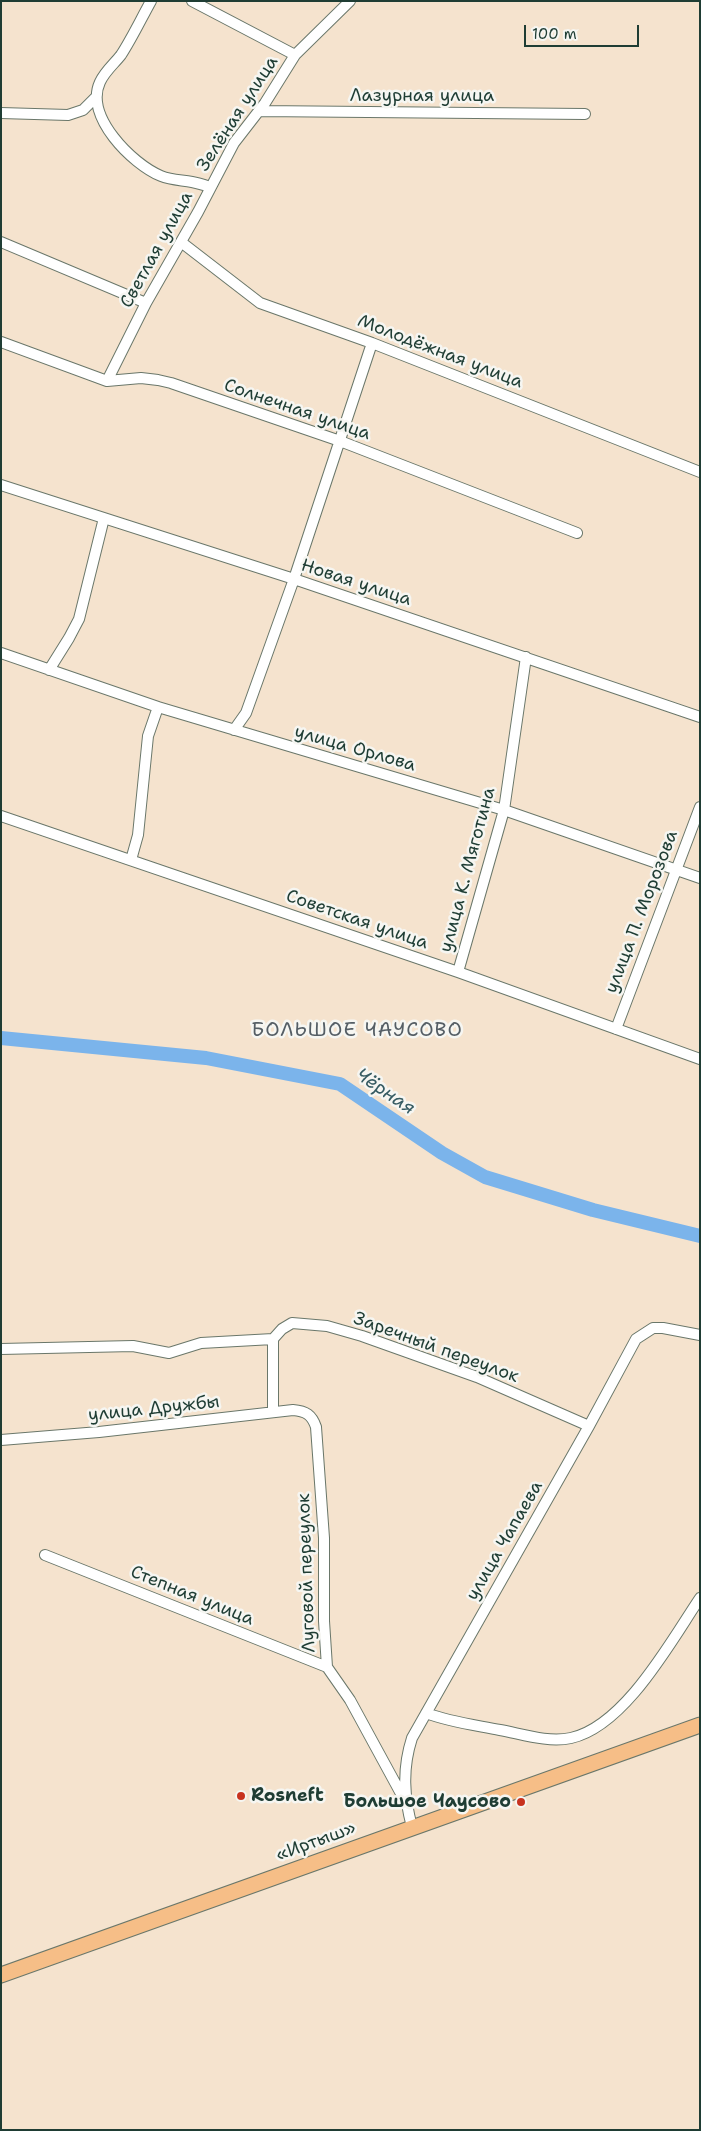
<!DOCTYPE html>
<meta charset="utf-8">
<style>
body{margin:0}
#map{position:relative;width:701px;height:2131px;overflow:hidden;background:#f5e3ce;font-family:"Shantell Sans",sans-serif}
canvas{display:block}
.frame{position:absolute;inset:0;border:2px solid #1f3d34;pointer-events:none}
.scale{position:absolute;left:524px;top:25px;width:115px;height:22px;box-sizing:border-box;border:2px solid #1f3d34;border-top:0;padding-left:6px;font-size:15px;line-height:18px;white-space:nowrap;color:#1f3d34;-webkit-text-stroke:4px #f6f6f2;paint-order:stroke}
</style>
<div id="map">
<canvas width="701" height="2131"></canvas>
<div class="frame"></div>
<div class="scale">100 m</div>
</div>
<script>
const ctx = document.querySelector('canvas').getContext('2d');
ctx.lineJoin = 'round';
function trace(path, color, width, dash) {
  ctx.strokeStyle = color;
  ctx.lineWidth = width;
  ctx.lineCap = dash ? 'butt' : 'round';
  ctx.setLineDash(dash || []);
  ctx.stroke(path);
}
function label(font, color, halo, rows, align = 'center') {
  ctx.font = font + ' "Shantell Sans",sans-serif';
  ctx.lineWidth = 5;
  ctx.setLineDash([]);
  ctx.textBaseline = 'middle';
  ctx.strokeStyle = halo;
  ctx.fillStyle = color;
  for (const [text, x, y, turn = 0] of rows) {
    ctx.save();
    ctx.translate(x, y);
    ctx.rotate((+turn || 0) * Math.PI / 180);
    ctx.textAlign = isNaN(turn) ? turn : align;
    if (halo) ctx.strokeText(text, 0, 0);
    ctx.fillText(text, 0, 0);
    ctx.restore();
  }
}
const river = new Path2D(`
 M1,1038L206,1058L340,1084L442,1153L485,1177L593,1210L700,1236`);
const minor = new Path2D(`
 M151,1C141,19 132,38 121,55C114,64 105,71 100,82C84,116 132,164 161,176C171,180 181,180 192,182C198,183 204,185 210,187
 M295,55L350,1
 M259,111L585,114
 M1,113L68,115L83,110L95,98
 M1,242L146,303
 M181,242L260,303L372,343L700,472
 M1,342L107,381L141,378L158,380L171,383L340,441L577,533
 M107,381L146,303L198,212L234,143L265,103L295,55L192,1
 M1,485L294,579L700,717
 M1,653L158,707L504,810L700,878
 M49,670L69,638L79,619L104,518
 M234,730L246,713L294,579L372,343
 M1,816L458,972L700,1059
 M131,860L138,835L148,736L158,707
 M458,972L504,810L526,657
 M616,1029L700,807
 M273,1339L282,1329L292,1323L327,1326L362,1336L477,1377L589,1426
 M1,1349L133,1346L169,1353L201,1343L273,1339
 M273,1412V1339
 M1,1440L99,1432L293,1410C306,1411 312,1415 316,1427L324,1538V1621L327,1667L350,1700L405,1801
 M45,1555L327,1667
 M426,1713C450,1722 475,1725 500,1730C522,1734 548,1743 571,1738C625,1726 671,1641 700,1598
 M412,1827C404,1797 402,1769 412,1738L589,1426L636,1339L653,1328H663L700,1335`);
const highway = new Path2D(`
 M1,1975L700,1725`);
const markers = [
 [241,1796,5,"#c8321e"],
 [521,1802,5,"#c8321e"]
];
const streetNames = [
 ["Лазурная улица",422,96],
 ["Зелёная улица",238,114,-57],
 ["Светлая улица",157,250,-61],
 ["Молодёжная улица",440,352,21],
 ["Солнечная улица",297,410,19],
 ["Новая улица",356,583,18],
 ["улица Орлова",355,749,16],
 ["улица К. Мяготина",468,870,-75],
 ["улица П. Морозова",642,912,-69],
 ["Советская улица",357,920,19],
 ["Заречный переулок",436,1348,20],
 ["улица Дружбы",154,1409,-6],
 ["улица Чапаева",505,1541,-60],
 ["Луговой переулок",307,1573,-92],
 ["Степная улица",192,1596,22],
 ["«Иртыш»",316,1842,-20]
];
const poiNames = [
 ["Rosneft",251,1796],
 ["Большое Чаусово",511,1802,"right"]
];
const waterNames = [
 ["Чёрная",385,1092,34]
];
const quarterNames = [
 ["БОЛЬШОЕ ЧАУСОВО",357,1031]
];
trace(river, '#7bb4eb', 14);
trace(minor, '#6a776a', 12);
trace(highway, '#6a776a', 17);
trace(minor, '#fff', 10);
trace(highway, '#f6be87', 15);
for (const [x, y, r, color] of markers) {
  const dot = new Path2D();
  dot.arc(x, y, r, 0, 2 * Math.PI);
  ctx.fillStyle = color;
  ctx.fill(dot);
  trace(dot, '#f6f6f2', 2);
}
label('18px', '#1f3d34', '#f6f6f2', streetNames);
label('bold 18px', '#1f3d34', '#f6f6f2', poiNames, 'left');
label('italic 19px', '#365b62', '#f6f6f2', waterNames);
ctx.letterSpacing = '1px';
label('20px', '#555e65', '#f6f6f2', quarterNames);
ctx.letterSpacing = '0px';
</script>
